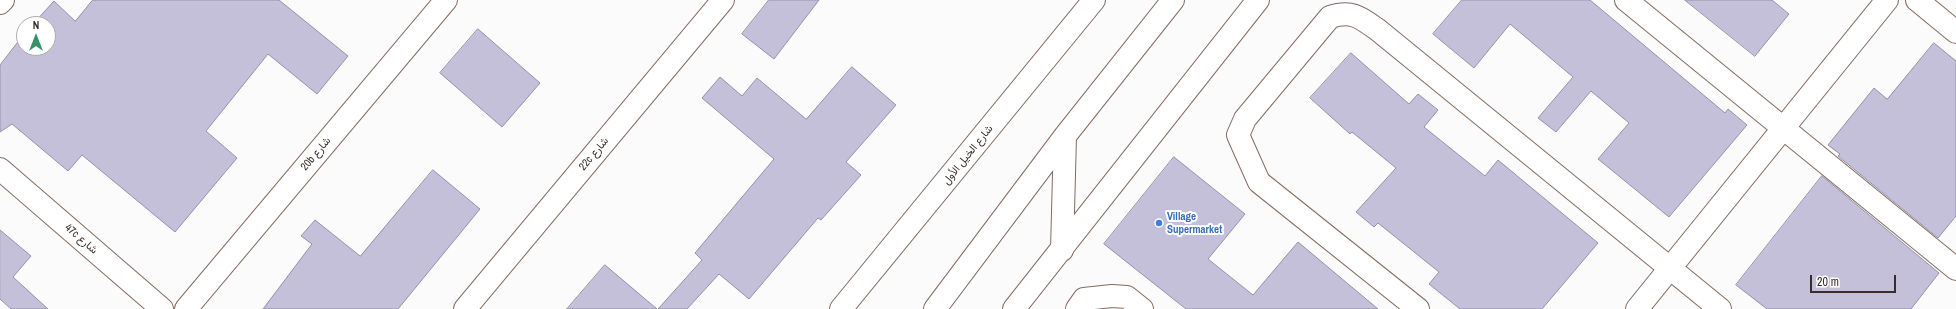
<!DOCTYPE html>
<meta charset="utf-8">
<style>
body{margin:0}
#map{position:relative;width:1956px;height:309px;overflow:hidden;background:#fbfbfb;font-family:"Archivo Narrow",sans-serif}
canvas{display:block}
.north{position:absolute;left:16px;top:16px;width:40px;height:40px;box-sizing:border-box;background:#fff;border:1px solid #afaba9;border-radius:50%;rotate:0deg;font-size:11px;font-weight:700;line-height:16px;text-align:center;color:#382d29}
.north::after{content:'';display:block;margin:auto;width:14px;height:18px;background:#349168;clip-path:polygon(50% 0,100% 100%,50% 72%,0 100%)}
.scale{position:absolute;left:1810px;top:275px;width:86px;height:18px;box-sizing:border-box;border:2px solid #382d29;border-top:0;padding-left:5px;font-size:12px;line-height:14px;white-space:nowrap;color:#382d29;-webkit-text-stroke:3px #fff;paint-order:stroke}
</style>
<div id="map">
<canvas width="1956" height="309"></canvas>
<div class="north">N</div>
<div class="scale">20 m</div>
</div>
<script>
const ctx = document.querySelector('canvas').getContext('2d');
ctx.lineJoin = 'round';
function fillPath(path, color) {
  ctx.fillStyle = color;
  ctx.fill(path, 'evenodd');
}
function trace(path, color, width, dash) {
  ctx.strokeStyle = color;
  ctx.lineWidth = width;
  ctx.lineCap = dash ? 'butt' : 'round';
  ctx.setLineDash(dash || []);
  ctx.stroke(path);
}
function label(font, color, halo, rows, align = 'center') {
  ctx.font = font + ' "Archivo Narrow",Vazirmatn,sans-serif';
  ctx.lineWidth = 4;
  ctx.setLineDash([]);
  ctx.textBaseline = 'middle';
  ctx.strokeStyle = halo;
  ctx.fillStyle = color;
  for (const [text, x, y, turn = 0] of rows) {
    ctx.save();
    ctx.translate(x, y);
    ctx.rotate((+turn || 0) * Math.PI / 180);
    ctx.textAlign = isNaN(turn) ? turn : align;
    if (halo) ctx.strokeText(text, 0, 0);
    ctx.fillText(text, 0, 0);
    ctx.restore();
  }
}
const building = new Path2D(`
 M93,0H279L348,56L317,94L268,54L206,131L237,158L175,232L82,155L68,171L12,124L0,132V65L24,34V48H48V24H33L54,1L75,21Z
 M769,0H819L774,59L742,34Z
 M1462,0H1590L1725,113L1728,109L1747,125L1669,217L1598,159L1629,123L1591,91L1556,132L1538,118L1573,77L1510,24L1474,68L1433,34Z
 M1685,0H1772L1789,14L1755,56Z
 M478,29L540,83L502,127L440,73Z
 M1934,43L1956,61V216L1938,238L1838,156L1840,154L1828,145L1874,88L1887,99Z
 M1351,53L1409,104L1418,94L1438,110L1424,127L1485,176L1498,160L1598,243L1542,309H1460L1429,284L1439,272L1378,223L1374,227L1356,212L1396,168L1352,132L1350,134L1310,98Z
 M852,67L896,105L846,162L861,175L821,220L818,218L749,299L719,274L687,309H658L702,260L695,253L774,159L702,98L720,77L742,96L757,78L806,119Z
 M1174,157L1245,214L1208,259L1253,295L1298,242L1378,309H1186L1104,244Z
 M433,170L480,209L398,309H263L312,244L301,236L315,220L360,256Z
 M1822,176L1939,273L1911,309H1767L1736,285Z
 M0,230L31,256L13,277L48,309H11L0,299Z
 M605,265L657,309H567Z`);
const minor = new Path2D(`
 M1626,0L1956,269
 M1917,0L1956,32
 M0,3L3,0
 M0,169L162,309
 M186,309L446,0
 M465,309L723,0
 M1014,309L1258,0
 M1077,309L1084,299L1112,296L1127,297L1142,309
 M1418,309L1259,182L1238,135L1245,119L1330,17C1352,10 1360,17 1378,30L1720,309
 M1637,309L1887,0`);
const secondary = new Path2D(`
 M1062,250L1065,136
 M841,309L1094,0
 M935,309L1065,136L1173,0`);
const markers = [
 [1159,223,4,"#3f7fe0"]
];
const streetNames = [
 ["20b شارع",316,154,-50],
 ["22c شارع",594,154,-50],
 ["شارع الخيل الأول",968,155,-51],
 ["47c شارع",81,239,41]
];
const shopNames = [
 ["Village",1167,217],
 ["Supermarket",1167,230]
];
fillPath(building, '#c4c0da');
trace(building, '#9591aa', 1);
trace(minor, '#856b61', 24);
trace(secondary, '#856b61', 24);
trace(minor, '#fff', 22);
trace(secondary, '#fff', 22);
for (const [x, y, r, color] of markers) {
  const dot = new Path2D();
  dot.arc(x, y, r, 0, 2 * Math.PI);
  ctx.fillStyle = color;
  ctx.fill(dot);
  trace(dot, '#fff', 1.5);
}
label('11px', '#382d29', '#fff', streetNames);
label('bold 11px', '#366cbe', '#fff', shopNames, 'left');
</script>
